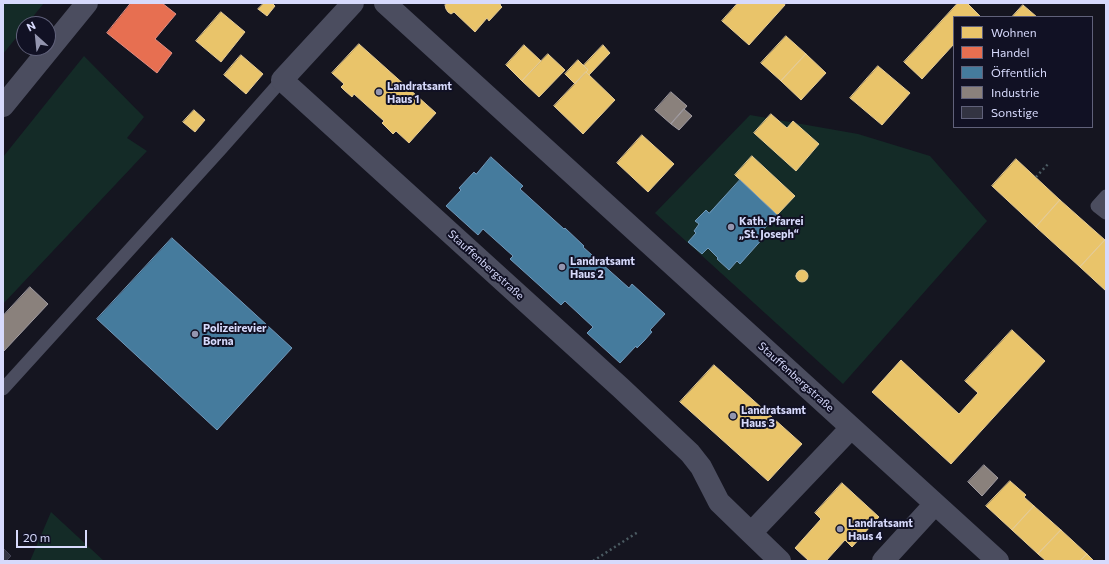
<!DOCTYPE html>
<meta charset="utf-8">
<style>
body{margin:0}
#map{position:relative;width:1109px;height:564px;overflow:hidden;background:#151520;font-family:Commissioner,sans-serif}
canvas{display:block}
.frame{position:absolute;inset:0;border:4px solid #d7dafc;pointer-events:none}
.legend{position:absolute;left:953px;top:16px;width:140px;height:112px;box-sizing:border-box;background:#111124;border:1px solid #60617a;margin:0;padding:5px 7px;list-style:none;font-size:12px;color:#d7dafc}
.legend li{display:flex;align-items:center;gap:8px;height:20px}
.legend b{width:20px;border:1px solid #60617a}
.north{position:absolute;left:16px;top:16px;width:40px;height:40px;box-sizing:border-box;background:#111124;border:1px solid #60617a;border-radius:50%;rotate:333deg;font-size:11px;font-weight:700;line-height:16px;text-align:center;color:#d7dafc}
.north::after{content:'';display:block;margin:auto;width:14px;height:18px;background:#9395af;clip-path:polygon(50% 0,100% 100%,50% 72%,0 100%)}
.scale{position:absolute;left:16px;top:530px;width:71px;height:18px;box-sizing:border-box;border:2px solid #d7dafc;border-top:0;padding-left:5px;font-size:12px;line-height:14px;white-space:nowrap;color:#d7dafc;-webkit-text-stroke:3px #111124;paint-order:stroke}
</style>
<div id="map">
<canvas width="1109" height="564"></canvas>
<div class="frame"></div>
<ul class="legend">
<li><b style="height:11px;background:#e9c46a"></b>Wohnen</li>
<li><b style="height:11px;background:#e76f51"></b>Handel</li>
<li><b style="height:11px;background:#457b9d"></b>Öffentlich</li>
<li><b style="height:11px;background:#8a817c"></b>Industrie</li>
<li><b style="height:11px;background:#333442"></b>Sonstige</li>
</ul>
<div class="north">N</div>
<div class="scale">20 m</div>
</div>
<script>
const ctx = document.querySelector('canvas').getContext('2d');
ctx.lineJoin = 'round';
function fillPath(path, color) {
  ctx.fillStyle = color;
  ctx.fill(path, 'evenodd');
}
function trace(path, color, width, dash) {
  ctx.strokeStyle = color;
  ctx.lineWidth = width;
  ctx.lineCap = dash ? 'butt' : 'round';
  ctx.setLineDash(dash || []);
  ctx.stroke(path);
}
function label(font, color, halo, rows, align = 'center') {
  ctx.font = font + ' Commissioner,sans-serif';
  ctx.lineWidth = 4;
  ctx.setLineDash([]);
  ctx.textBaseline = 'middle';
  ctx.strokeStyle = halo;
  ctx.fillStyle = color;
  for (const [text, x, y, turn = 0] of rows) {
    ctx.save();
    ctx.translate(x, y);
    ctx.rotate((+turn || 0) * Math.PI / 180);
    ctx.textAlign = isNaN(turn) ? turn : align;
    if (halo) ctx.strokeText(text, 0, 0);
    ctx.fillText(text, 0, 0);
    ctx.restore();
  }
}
const green = new Path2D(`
 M3,3H44L27,24H24V28L3,54Z
 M84,56L144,117L127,138L147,151L3,304V157Z
 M750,115L858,134L930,156L987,221L843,384L655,213Z
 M51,512L104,561H30Z`);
const homes = new Path2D(`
 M264,3H272L275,6L267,16L258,9Z
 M447,3H501L500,5L502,7L489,21L487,18L475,32L454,12L451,14L448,12L446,9L445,5Z
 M738,3H784L785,5L749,45L722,21Z
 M958,3H967L980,16L979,17H954V44L922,79L904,62Z
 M1023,5L1037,17H1012Z
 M221,12L245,32L221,62L196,41Z
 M786,36L806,54L781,81L761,63Z
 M359,44L436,113L409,143L396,131L393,134L382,123L384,121L354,94L352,97L344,90L341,87L344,84L332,73Z
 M524,45L541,61L522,81L506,65Z
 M603,45L610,53L589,75L586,72L588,70L584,65Z
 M548,54L565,70L539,97L522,81Z
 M806,54L826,73L801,100L781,81Z
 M241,55L263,74L246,94L224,75Z
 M578,60L588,70L575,84L565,74Z
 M878,66L910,93L882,125L850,98Z
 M586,72L615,100L583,134L554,106Z
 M194,110L205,120L195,132L183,122Z
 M771,114L787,128L793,121L819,144L796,171L754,133Z
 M642,135L674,164L648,192L617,163Z
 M752,156L795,196L777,215L735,175Z
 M1016,159L1060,200L1036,227L992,186Z
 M1060,200L1105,240L1080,267L1036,227Z
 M1105,240L1106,241V291L1080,267Z
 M796 276a6 6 0 1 1 12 0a6 6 0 1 1-12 0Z
 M1012,330L1045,361L951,464L872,392L901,360L959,414L978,393L965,381Z
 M714,365L802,444L768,481L680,402Z
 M1010,481L1026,495L1024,497L1034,506L1012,530L986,506Z
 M842,483L879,517L852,547L845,540L826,561H809L795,548L821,519L815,513Z
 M1034,506L1061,530L1038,554L1012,530Z
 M1061,530L1087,554L1080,561H1046L1038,554Z
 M1087,554L1094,561H1080Z`);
const shops = new Path2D(`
 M131,3H162L176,14L155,39L172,53L157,73L107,33Z`);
const public = new Path2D(`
 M491,157L523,186L520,189L564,229L565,228L584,246L583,247L629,288L632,284L665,314L650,330L652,332L644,341L637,348L636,346L620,363L587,333L593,327L565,301L561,305L510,259L513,256L483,229L478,235L446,206L461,190L459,188L474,172L476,174Z
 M740,180L777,215L761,232L765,236L740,264L737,261L729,270L717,259L718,258L708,248L702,254L688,242L696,233L694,231L699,224L695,221L706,210L709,213Z
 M172,238L292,348L217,430L97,319Z`);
const industry = new Path2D(`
 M671,92L687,106L671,124L655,110Z
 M684,109L692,116L679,130L671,124Z
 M30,287L48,304L3,352V316Z
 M984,465L998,478L982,496L968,482Z`);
const building = new Path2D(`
 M3,548L11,556L6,561H3Z`);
const path = new Path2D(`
 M1036,177L1049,163
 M593,561L638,532`);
const lane = new Path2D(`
 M1106,196L1097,206L1106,213
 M3,389L221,149L282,80`);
const street = new Path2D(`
 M353,3L282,80L621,388L690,453L701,467L719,502L751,533L851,428
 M385,3L998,561
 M3,106L87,3
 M751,533L780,561
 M883,561L935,504`);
const markers = [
 [379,92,4,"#9395af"],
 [731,227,4,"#9395af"],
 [562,267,4,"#9395af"],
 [195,334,4,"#9395af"],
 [733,416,4,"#9395af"],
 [840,529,4,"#9395af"]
];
const poiNames = [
 ["Landratsamt",387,86],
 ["Haus 1",387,99],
 ["Kath. Pfarrei",739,221],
 ["„St. Joseph“",739,234],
 ["Landratsamt",570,261],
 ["Haus 2",570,274],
 ["Polizeirevier",203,328],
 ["Borna",203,341],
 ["Landratsamt",741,410],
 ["Haus 3",741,423],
 ["Landratsamt",848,523],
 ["Haus 4",848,536]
];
const streetNames = [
 ["Stauffenbergstraße",486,265,42],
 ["Stauffenbergstraße",796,377,42]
];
fillPath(green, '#142b27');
fillPath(homes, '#e9c46a');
trace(homes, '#e4cb96', 1);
fillPath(shops, '#e76f51');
trace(shops, '#e28f84', 1);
fillPath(public, '#457b9d');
trace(public, '#7198ba', 1);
fillPath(industry, '#8a817c');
trace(industry, '#a19ca2', 1);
fillPath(building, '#333442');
trace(building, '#414153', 1);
trace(path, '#4b5b62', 2.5, [2, 3]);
trace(lane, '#4b4d5f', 13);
trace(street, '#4b4d5f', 22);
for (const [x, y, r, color] of markers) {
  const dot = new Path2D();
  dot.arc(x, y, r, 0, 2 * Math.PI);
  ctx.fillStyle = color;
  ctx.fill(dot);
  trace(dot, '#111124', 1.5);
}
label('bold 11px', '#d7dafc', '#111124', poiNames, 'left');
label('11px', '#d7dafc', '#111124', streetNames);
</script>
